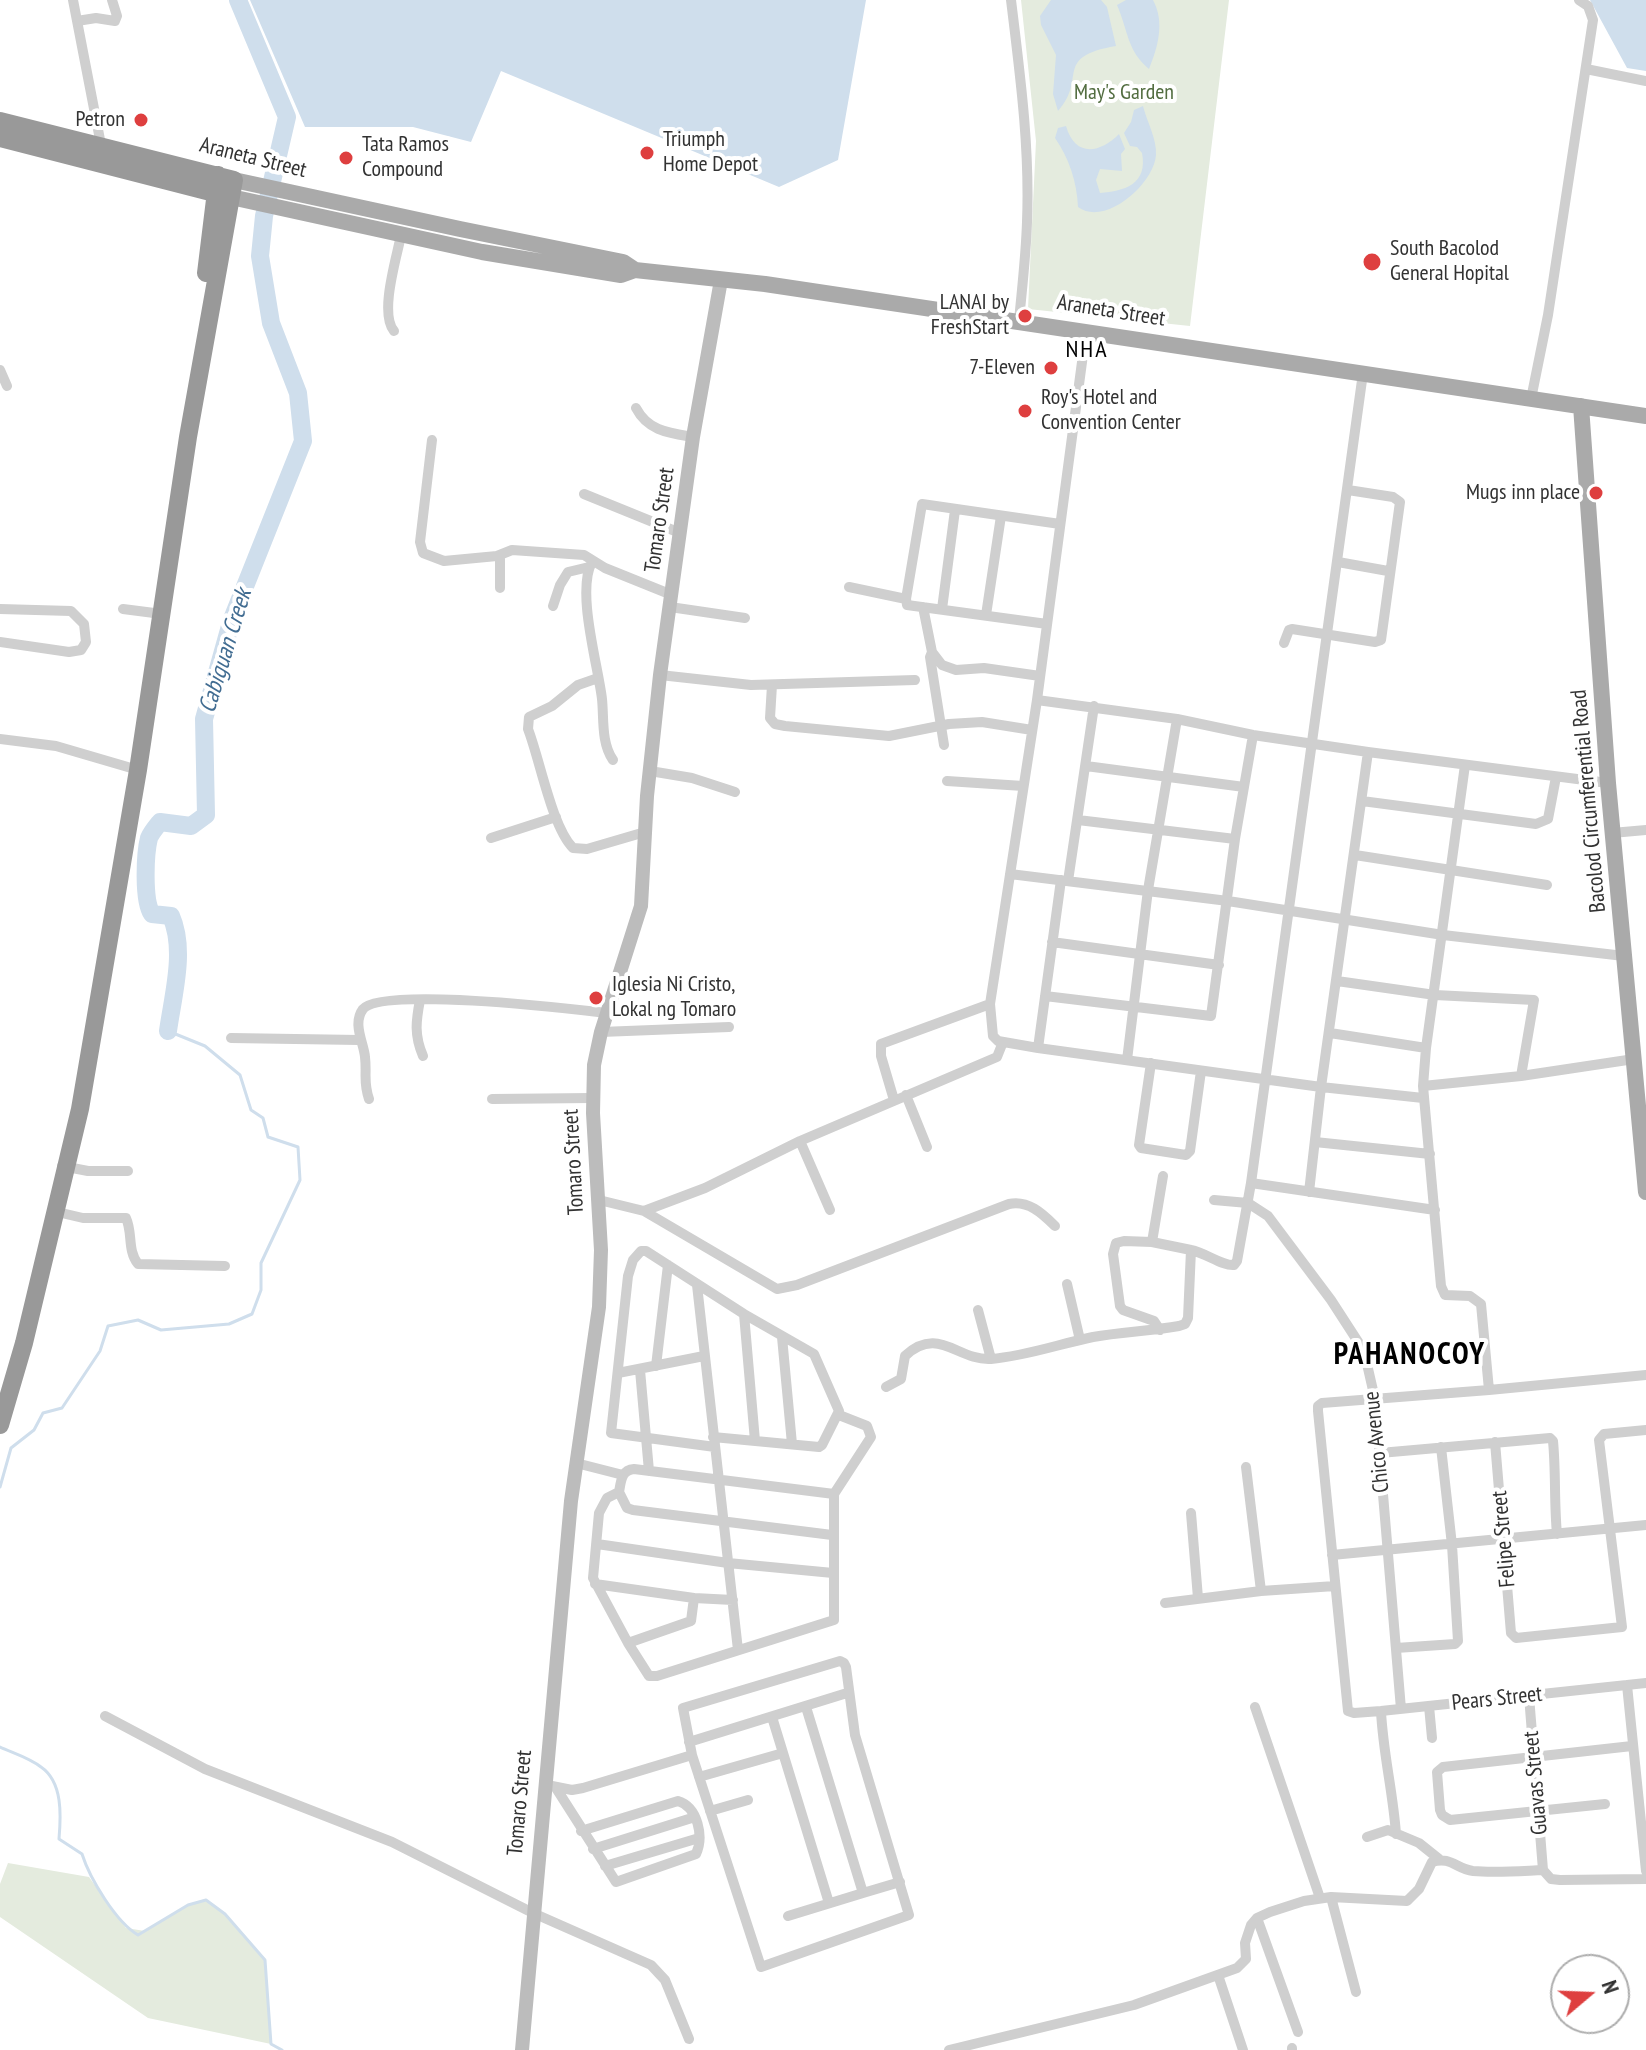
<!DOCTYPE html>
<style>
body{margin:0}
#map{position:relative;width:1646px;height:2050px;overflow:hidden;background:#fff;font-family:"PT Sans Narrow",sans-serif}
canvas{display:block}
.north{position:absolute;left:1550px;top:1954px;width:80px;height:80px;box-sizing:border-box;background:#fff;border:2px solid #adadad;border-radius:50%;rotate:71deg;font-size:22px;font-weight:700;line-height:32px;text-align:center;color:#323232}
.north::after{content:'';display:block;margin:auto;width:28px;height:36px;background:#de3f3f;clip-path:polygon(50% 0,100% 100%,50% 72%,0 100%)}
</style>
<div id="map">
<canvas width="1646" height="2050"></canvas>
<div class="north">N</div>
</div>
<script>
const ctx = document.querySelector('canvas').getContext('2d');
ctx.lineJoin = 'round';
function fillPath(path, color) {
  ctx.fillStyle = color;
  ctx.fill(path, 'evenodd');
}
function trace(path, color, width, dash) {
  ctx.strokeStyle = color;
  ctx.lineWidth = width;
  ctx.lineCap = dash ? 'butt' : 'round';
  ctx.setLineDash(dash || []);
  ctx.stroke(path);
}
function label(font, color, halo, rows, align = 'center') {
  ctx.font = font + ' "PT Sans Narrow",sans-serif';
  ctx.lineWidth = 8;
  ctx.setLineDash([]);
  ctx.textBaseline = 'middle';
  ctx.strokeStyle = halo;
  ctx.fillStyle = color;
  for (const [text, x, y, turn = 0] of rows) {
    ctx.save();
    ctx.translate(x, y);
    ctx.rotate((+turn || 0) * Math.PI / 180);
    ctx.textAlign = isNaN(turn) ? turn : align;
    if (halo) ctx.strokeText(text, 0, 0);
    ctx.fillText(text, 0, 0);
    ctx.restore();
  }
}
const green = new Path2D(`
 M1021,0H1229L1190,326L1028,309L1036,141Z
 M8,1863L89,1877L126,1928L145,1931L188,1905L206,1900L225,1914L265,1960L271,2044L148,2018L0,1917V1884Z`);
const water = new Path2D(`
 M250,0H866L838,160L779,187L501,71L471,142L413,127H305Z
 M1051,0H1101L1107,7L1116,46C1052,57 1088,78 1058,111L1053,94L1056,55L1041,25L1040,16Z
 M1126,0H1153C1165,22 1158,47 1149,69C1127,51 1128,30 1117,5Z
 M1590,0H1646V71L1627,68Z
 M1143,106C1147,122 1157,139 1156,155C1154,184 1105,227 1078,207C1077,182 1069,158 1055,138L1058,128L1066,126C1075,157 1099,154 1119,134L1125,149L1121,154L1122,171L1100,169L1096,180L1100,193C1125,191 1148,184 1142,153L1137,147L1130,146L1124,133L1131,122L1134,110Z`);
const stream = new Path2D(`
 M0,1487L11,1448L34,1430L43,1413L62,1408L100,1351L108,1326L138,1320L161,1330L229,1324L252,1314L261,1290V1263L300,1180L298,1147L268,1137L263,1118L251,1110L240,1075L205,1046L168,1031
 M0,1747C13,1753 30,1758 41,1767C63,1782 61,1816 59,1839L82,1854C90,1879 116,1922 138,1935L188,1905L206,1900L225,1914L265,1960L271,2044L282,2050`);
const river = new Path2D(`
 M168,1031C173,995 186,950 171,916L152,914C143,901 145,854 149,838C151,833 156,827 160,822L191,826L206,815L204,719L232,619L303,441L298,393L271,323L260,256L264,216L287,117L238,0`);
const street = new Path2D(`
 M73,0L102,150
 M1011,0C1020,74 1030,148 1027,222C1026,255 1022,288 1019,321
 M77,21L96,18L115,21L117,16L112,0
 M1586,69L1646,81
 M394,331C379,313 397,257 401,235
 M1086,332L1037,700L990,1004L993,1036L998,1041L1038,1048L1321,1087L1423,1098
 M0,370L7,386
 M1531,399L1548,315L1593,20L1588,6L1579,0
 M636,408C648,431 669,433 693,437
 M432,440L420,542L423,553L444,561L497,556L512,550L584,555L605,568L672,595
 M584,494L680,533
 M500,555V588
 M592,562C576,591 598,665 602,699C604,718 601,743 613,760
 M1338,562L1388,571
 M849,587L906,599
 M553,606L560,585L568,572L589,567
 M670,607L745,618
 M923,607L932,652L942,665L956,670L984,668L1040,676
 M0,609L71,611L84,624L86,642L81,650L69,652L0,642
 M123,609L162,614
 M942,609L955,510
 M986,615L1001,516
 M1047,624L907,605L906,599L922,504L1060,524
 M1284,643L1289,630L1292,629L1375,642L1381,640L1400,502L1393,497L1348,490
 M932,652L930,657L944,745
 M660,675L751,685L915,680
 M598,678L578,685L552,706L529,717L528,729C540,760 552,827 573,848L587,849L645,832
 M772,685L770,718L775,724L785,726L889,736L949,724L982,722L1032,730
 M1037,700L1177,719L1253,735L1368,752L1608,783
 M0,739L56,746L138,770
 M1465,765L1426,1048L1423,1086L1441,1286L1445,1295L1470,1296L1481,1304L1489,1390
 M1086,766L1244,787
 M650,771L692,778L735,792
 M947,781L1023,786
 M1362,801L1536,824L1548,819L1556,777
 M1078,820L1235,839
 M1612,833L1646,830
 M491,838L556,817
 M1355,855L1547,885
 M1010,874L1228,901L1443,935L1624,956
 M1068,881L1094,706
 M1052,942L1219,965
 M1337,981L1435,995L1534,1000L1521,1076
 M1045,996L1211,1016L1235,839L1253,735
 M420,1000C416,1021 414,1035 423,1056
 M601,1032L729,1027
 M1330,1033L1426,1048
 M231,1038L359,1040
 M1038,1048L1061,880
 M1127,1060L1148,890L1177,719
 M1151,1063L1139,1145L1141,1148L1186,1155L1190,1151L1201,1071
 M1423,1086L1521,1076L1634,1059
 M906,1095L927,1147
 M369,1099C363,1082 367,1074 365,1057C364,1043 352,1024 363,1009C381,986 572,1009 607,1013
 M492,1099L592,1098
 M894,1100L881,1056V1044L990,1004
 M800,1141L830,1210
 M1315,1142L1430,1154
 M62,1166L88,1171H128
 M1163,1176L1152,1242L1191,1250
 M1251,1183L1435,1210
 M1309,1192L1321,1087L1368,752
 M599,1200L644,1211L777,1289L797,1285L1009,1204C1028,1200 1042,1213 1055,1226
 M1214,1200L1248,1203L1268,1216L1331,1300L1364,1351L1375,1399L1401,1709
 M53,1211L83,1218H126C133,1233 127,1250 138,1264L225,1266
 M644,1211L705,1188L800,1141L997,1057L1003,1042
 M1152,1242L1124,1241L1116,1243L1113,1254L1120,1306L1123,1310L1154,1321L1160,1330
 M1067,1284L1080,1340
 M697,1285L738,1650
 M978,1310L991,1359
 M744,1314L755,1441
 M782,1337L792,1444
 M656,1366L668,1265
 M640,1370L649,1471
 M618,1373L704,1356
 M1646,1375L1489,1390L1322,1403L1318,1406V1411L1348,1711L1354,1713L1381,1711L1646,1683
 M886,1387L901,1379L905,1356C938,1325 958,1361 991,1359C1026,1356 1059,1344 1093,1337C1121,1332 1151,1331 1179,1326L1185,1324L1188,1318L1191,1250C1206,1253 1222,1266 1234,1265L1237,1261L1251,1183L1363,373
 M713,1437L819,1447L822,1445L839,1411L814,1354L744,1314L646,1251H641L633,1260L628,1276L611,1433L715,1447
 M1495,1442L1511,1633L1516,1638L1622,1627L1599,1440L1604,1434L1646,1430
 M1380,1453L1550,1438L1553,1441C1556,1472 1554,1503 1557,1534
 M576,1463L623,1475
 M1246,1467L1261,1591L1335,1586
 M619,1492C621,1482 621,1470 634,1469L834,1494
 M1191,1513L1198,1598
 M832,1535L633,1510L627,1508L619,1492L607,1498L599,1513L593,1578L628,1643L649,1676H657L834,1620V1494L871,1437L867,1426L839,1415
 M597,1544L728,1563L833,1573
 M1332,1555L1646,1525
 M595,1584L694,1598L691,1621L628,1643
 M694,1598L733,1600
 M1165,1603L1261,1591
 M1396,1648L1455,1644L1458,1641L1452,1545L1441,1447
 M840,1661L844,1663L846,1667L855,1735L909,1915L761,1967L692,1755L683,1708Z
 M1627,1685L1646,1871
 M1529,1696L1543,1870
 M1429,1706L1432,1738
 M806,1707L863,1893L900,1882
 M1255,1707L1320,1898
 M1381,1711C1383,1753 1393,1792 1396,1834
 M105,1716L205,1769L392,1842L533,1913L651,1965L665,1980L689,2039
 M772,1717L829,1903
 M689,1742L847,1693
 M699,1777L783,1753
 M552,1786L572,1790L583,1788L692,1755
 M556,1788L616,1882L696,1854C704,1837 698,1807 678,1801L581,1831
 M1605,1804L1450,1820L1442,1815L1440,1810L1437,1772L1443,1767L1632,1746
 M710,1811L748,1800
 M1367,1837L1388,1830L1419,1843L1439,1859
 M593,1849L695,1817
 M605,1866L699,1838
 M1543,1870L1551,1879L1560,1880L1646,1879
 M1331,1897L1356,1992
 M788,1916L863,1893
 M1257,1918L1298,2032
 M1218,1975L1243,2050
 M1292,2048V2050
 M949,2050L1134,2005L1237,1968L1246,1959L1245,1943L1251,1925L1257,1918L1270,1912L1304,1901L1331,1897L1407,1901L1419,1889L1432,1862C1451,1856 1456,1869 1473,1871C1496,1873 1520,1871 1543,1870`);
const secondary = new Path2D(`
 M522,2050L571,1501L599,1307L601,1250L593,1113L594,1065L601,1032L641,906L647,796L660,675L693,437L721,280`);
const primary = new Path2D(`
 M234,180L460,229L623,262L635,270
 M231,197L482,252L621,275L635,270L765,284L1646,416
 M1581,406L1608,783L1646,1192`);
const highway = new Path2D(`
 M0,121L234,180L188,437L138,770L80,1109L24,1343L0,1425
 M0,138L226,196
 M206,273L218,175`);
const markers = [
 [141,120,8,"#de3f3f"],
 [647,153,8,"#de3f3f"],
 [346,158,8,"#de3f3f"],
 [1372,262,10,"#de3f3f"],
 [1025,316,8,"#de3f3f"],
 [1051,368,8,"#de3f3f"],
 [1025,411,8,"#de3f3f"],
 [1596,493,8,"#de3f3f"],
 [596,998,8,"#de3f3f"]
];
const parkNames = [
 ["May's Garden",1124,93]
];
const poiNames = [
 ["Petron",125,120,"right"],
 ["Triumph",663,140],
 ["Home Depot",663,165],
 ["Tata Ramos",362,145],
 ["Compound",362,170],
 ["South Bacolod",1390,249],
 ["General Hopital",1390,274],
 ["LANAI by",1009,303,"right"],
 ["FreshStart",1009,328,"right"],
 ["7-Eleven",1035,368,"right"],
 ["Roy's Hotel and",1041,398],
 ["Convention Center",1041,423],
 ["Mugs inn place",1580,493,"right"],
 ["Iglesia Ni Cristo,",612,985],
 ["Lokal ng Tomaro",612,1010]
];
const streetNames = [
 ["Araneta Street",253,158,14],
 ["Araneta Street",1111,311,9],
 ["Tomaro Street",660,520,-82],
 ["Bacolod Circumferential Road",1589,801,-95],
 ["Tomaro Street",574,1162,-93],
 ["Chico Avenue",1377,1442,-96],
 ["Felipe Street",1504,1539,-95],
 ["Pears Street",1497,1699,-6],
 ["Guavas Street",1536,1783,-95],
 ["Tomaro Street",520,1803,-85]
];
const neighbourhoodNames = [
 ["NHA",1087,350]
];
const waterNames = [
 ["Cabiguan Creek",226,651,-73]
];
const districtNames = [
 ["PAHANOCOY",1410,1355]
];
fillPath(green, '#e4ebde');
fillPath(water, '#cfdeec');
trace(stream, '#cfdeec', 3);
trace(river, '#cfdeec', 18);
trace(street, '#cfcfcf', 10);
trace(secondary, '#bcbcbc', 14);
trace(primary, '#aaa', 16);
trace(highway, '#999', 18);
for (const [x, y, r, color] of markers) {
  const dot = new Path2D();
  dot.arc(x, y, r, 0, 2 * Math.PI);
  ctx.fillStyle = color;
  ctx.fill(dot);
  trace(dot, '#fff', 3);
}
label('22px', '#526d40', '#fff', parkNames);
label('22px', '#323232', '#fff', poiNames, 'left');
label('22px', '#323232', '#fff', streetNames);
ctx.letterSpacing = '2px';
label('24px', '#000', '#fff', neighbourhoodNames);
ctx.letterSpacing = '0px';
label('italic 24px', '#426d92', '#fff', waterNames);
ctx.letterSpacing = '2px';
label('bold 30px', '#000', '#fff', districtNames);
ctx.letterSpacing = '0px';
</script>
